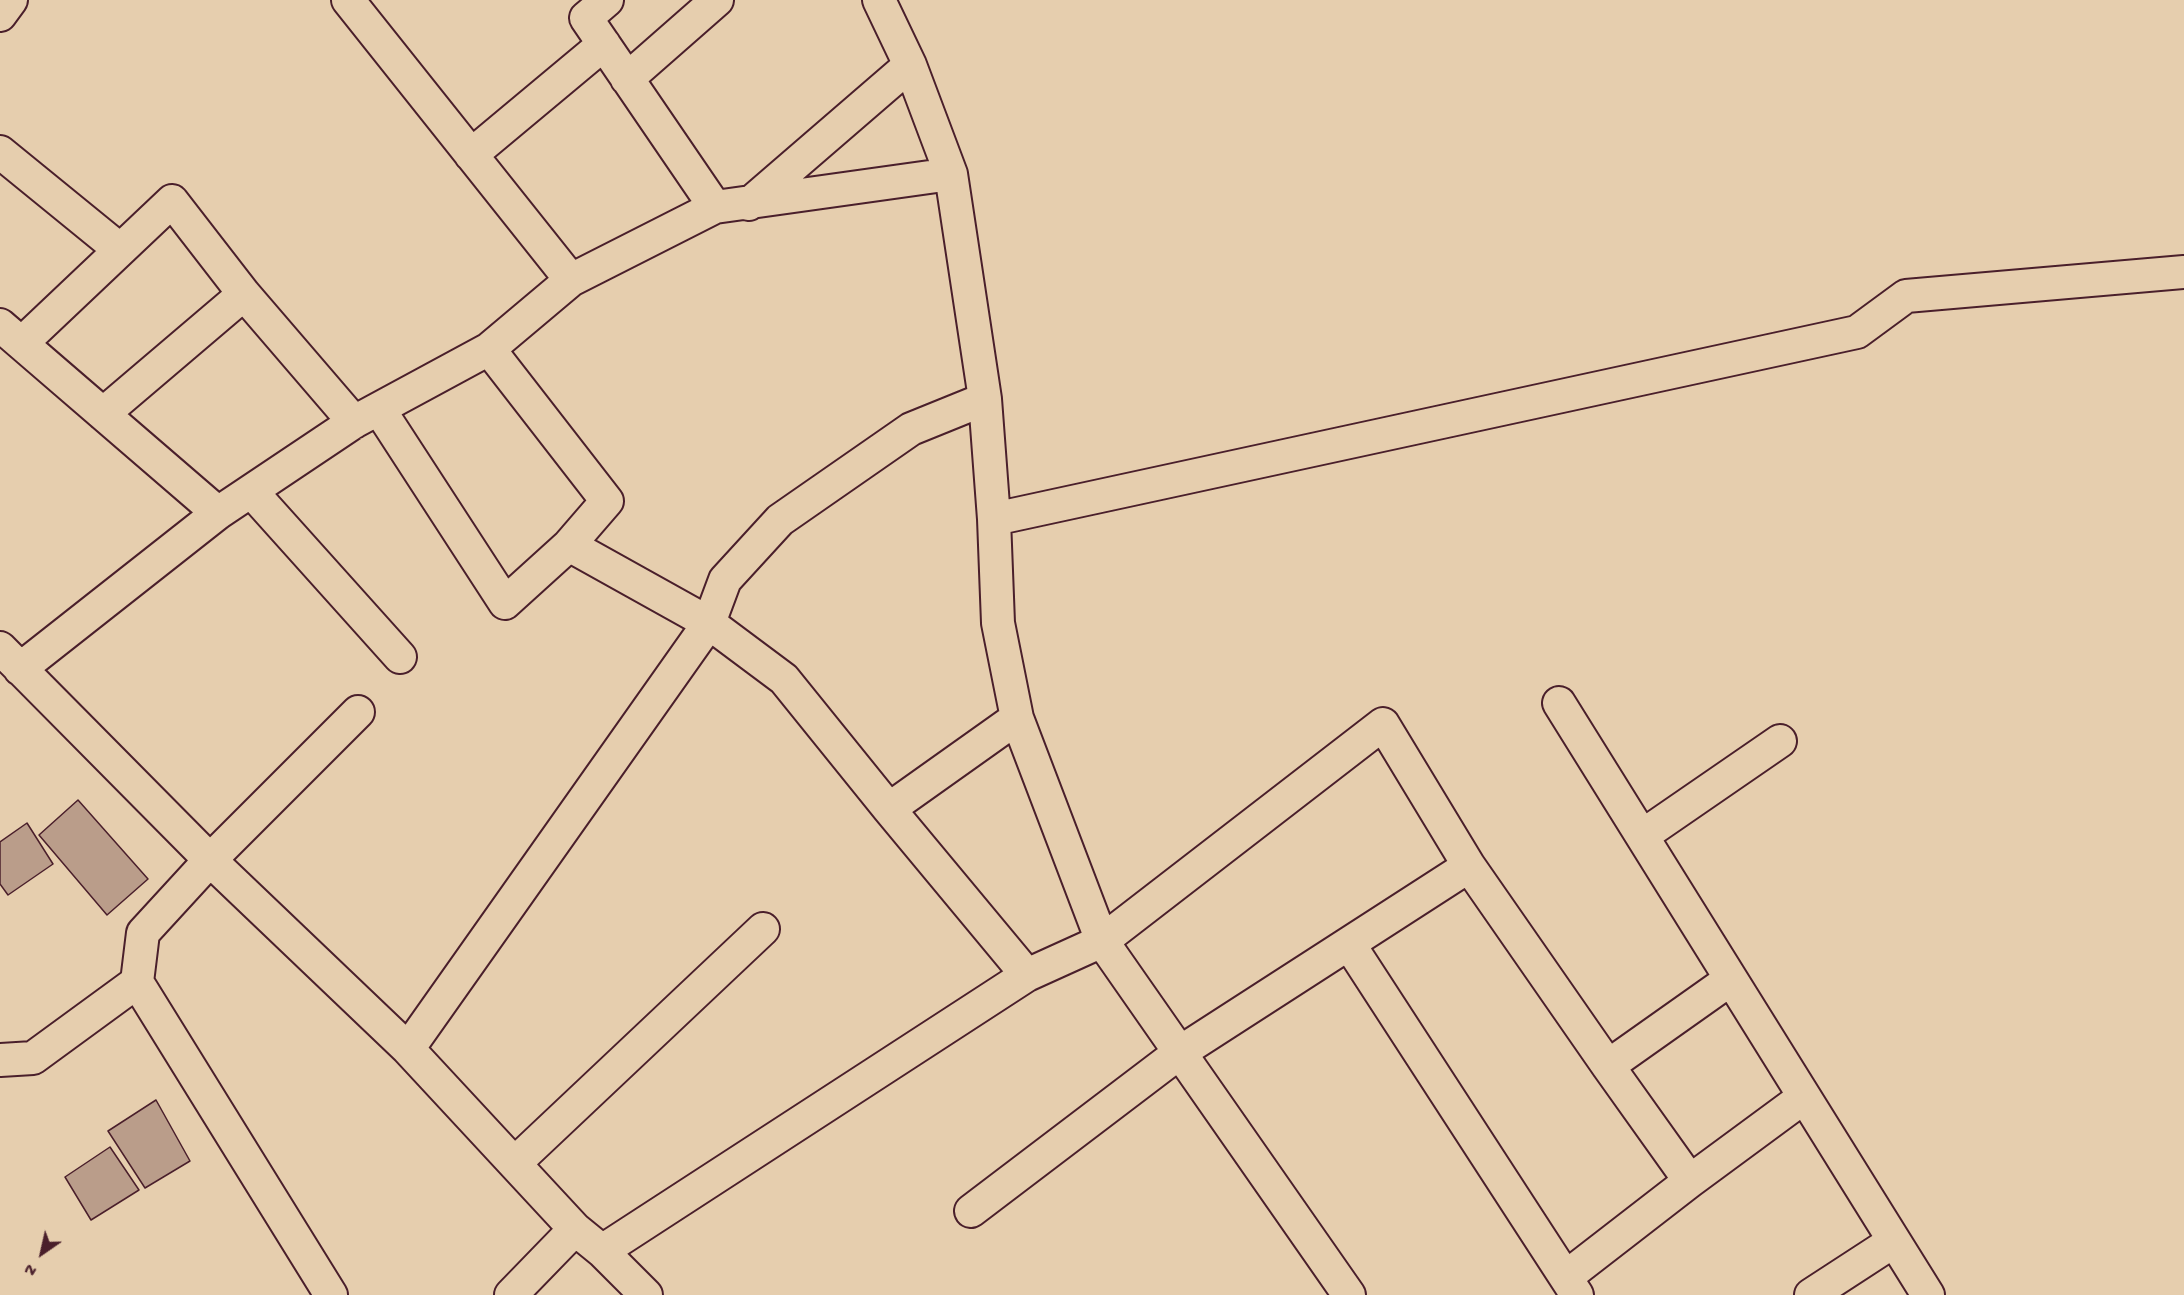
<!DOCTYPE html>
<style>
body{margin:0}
#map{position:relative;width:2184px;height:1295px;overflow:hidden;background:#e6ceae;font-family:"Gochi Hand",sans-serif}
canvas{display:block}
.north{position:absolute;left:12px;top:1223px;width:60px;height:60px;-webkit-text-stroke:4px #e6ceae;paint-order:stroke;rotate:214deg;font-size:16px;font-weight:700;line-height:24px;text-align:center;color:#4a1f2b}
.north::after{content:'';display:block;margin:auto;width:21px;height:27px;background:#4a1f2b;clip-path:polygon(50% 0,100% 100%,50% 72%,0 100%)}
</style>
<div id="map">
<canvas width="2184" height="1295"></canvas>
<div class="north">N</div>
</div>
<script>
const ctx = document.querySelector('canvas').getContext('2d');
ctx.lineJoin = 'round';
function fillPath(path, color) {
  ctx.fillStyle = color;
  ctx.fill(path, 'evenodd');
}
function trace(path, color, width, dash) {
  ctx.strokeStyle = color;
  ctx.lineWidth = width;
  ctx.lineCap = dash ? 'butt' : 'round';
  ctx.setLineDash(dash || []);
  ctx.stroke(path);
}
const building = new Path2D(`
 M78,800L148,879L107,915L39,835Z
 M27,823L53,864L8,895L0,884V842Z
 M156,1100L190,1161L145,1188L108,1131Z
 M110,1147L139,1190L91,1220L65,1177Z`);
const minor = new Path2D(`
 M348,0L571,280
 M607,0L586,18L715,207
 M879,0L910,65L951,174L985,399L994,519L998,623L1017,718L1102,941L1349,1295
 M0,15L11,0
 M627,79L717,0
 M0,152L119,249
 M471,155L604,44
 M749,204L910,65
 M0,325L218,513
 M22,343L172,201L244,294L354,422
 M379,409L505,603L569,545L607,501L489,349
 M103,414L244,294
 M251,491L400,657
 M994,519L1857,332L1906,296L2184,272
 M569,545L709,623L784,679L889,809L1027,975
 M0,648L210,860L408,1049L575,1229L602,1251L646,1295
 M20,669L218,513L354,422L489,349L571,280L715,207L951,174
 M1559,703L1928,1295
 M889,809L1017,718
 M1642,836L1780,741
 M1349,944L1577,1295
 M137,982L331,1295
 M408,1049L709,623L725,580L780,520L911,429L985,399
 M0,1060L33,1058L137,982L143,933L210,860L358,712
 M1608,1066L1731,979
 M515,1163L763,929
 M971,1211L1179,1053L1469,866
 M602,1251L1027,975L1102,941L1383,724L1469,866L1608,1066L1690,1181
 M1566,1277L1690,1181L1804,1097
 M511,1295L575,1229
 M1811,1295L1894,1241`);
fillPath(building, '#ba9d8a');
trace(building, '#4a1f2b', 1.5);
trace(minor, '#4a1f2b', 36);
trace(minor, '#e6ceae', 32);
</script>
